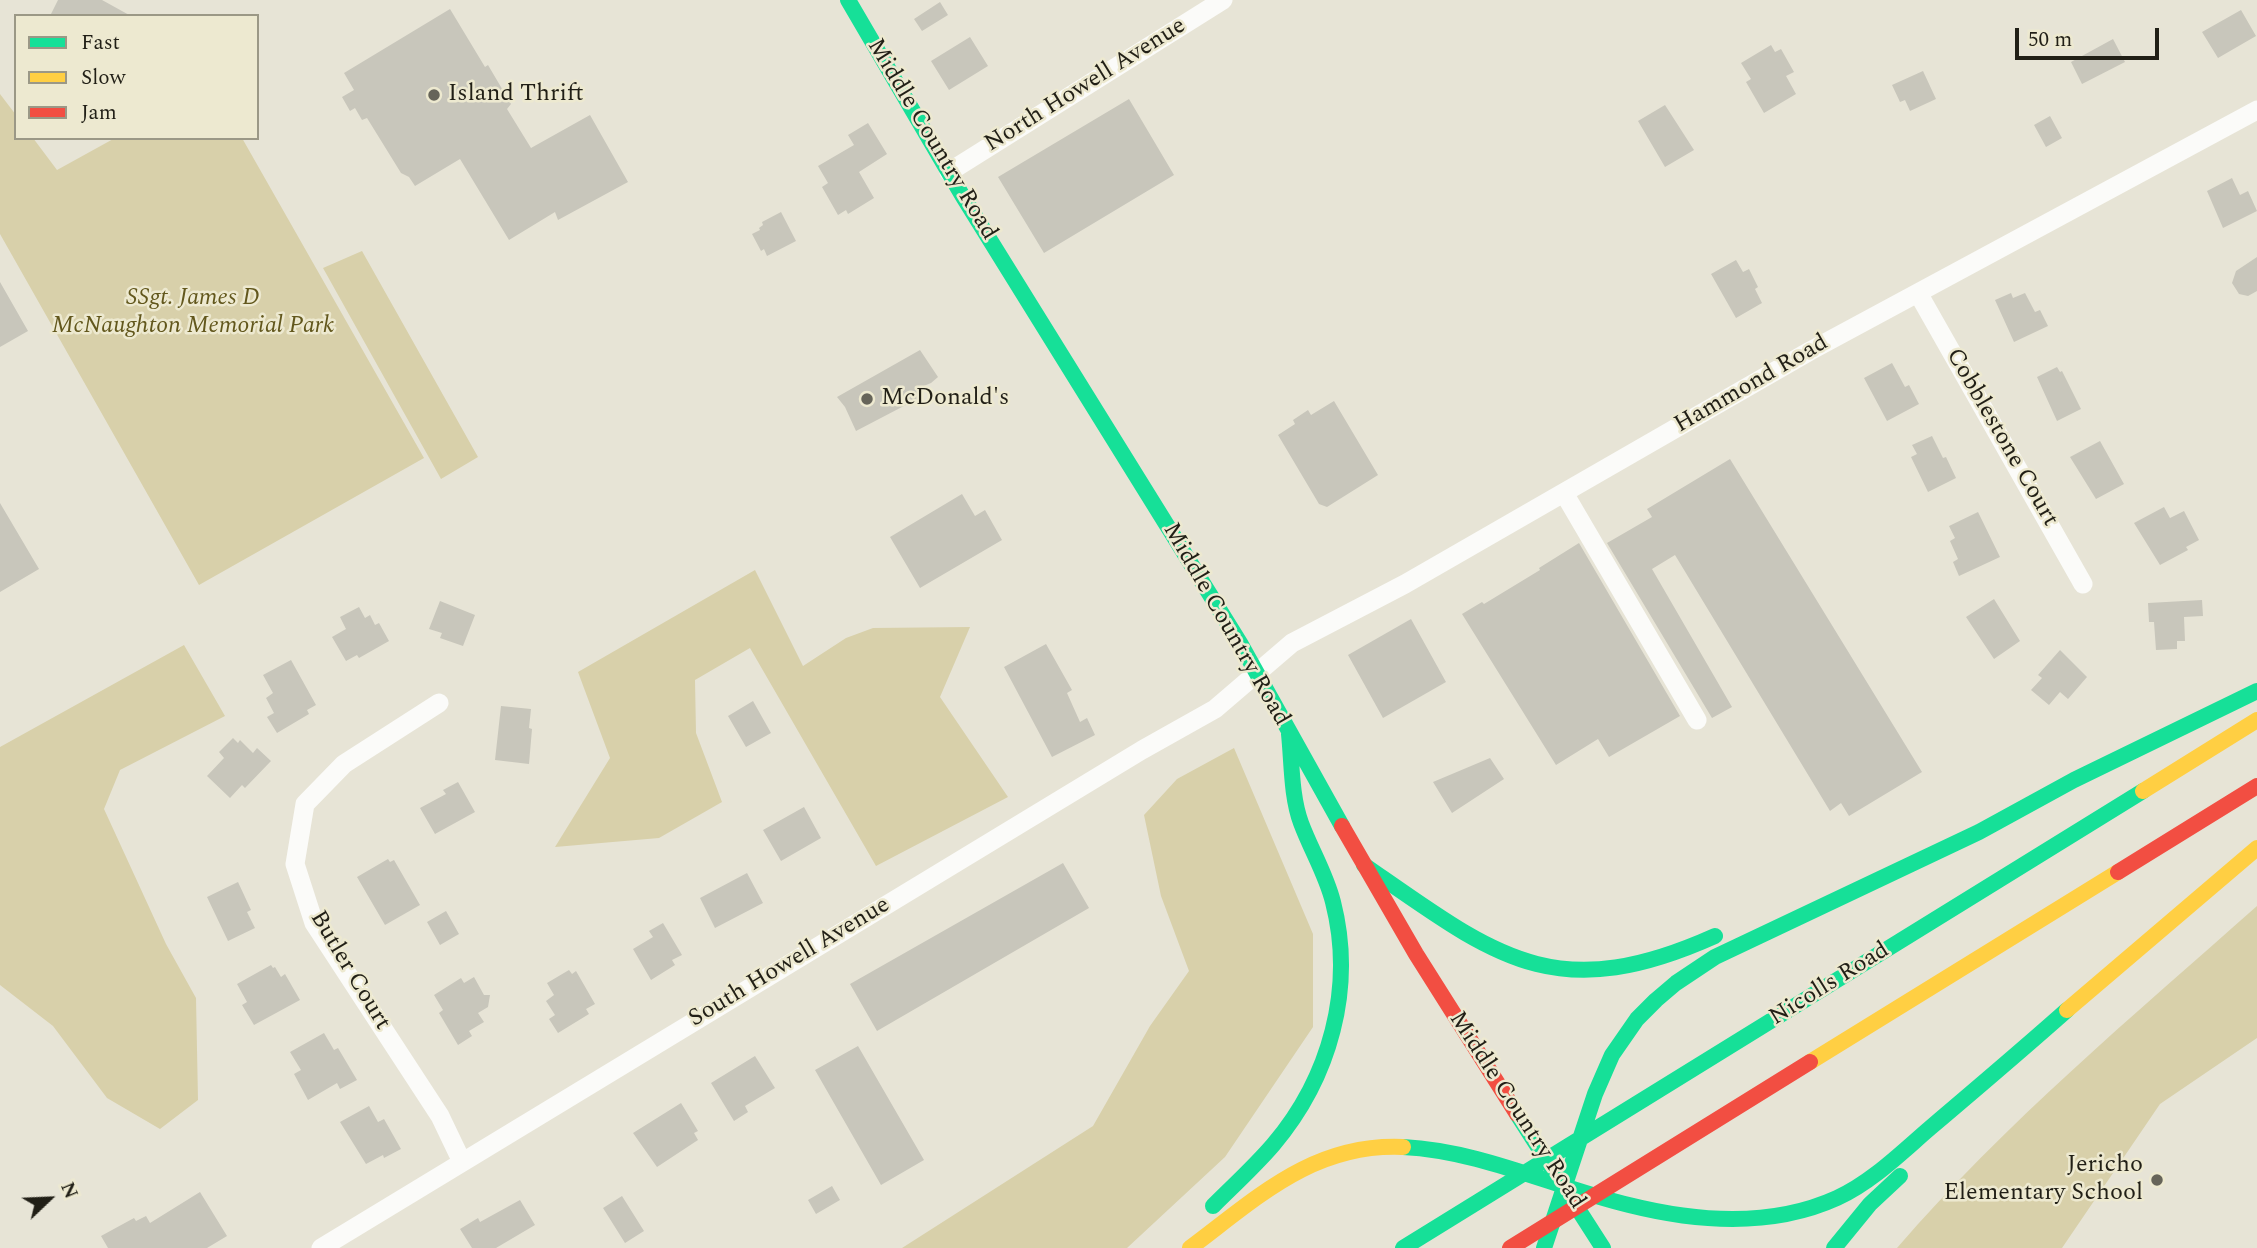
<!DOCTYPE html>
<style>
body{margin:0}
#map{position:relative;width:2257px;height:1248px;overflow:hidden;background:#e7e4d6;font-family:Spectral,serif}
canvas{display:block}
.legend{position:absolute;left:14px;top:14px;width:245px;height:126px;box-sizing:border-box;background:#ede9d0;border:2px solid #9b9886;margin:0;padding:9px 12px;list-style:none;font-size:21px;color:#211f16}
.legend li{display:flex;align-items:center;gap:14px;height:35px}
.legend b{width:35px;border:2px solid #9b9886}
.north{position:absolute;left:14px;top:1164px;width:70px;height:70px;-webkit-text-stroke:5px #ede9d0;paint-order:stroke;rotate:67deg;font-size:19px;font-weight:700;line-height:28px;text-align:center;color:#211f16}
.north::after{content:'';display:block;margin:auto;width:24px;height:32px;background:#211f16;clip-path:polygon(50% 0,100% 100%,50% 72%,0 100%)}
.scale{position:absolute;left:2015px;top:28px;width:144px;height:32px;box-sizing:border-box;border:4px solid #211f16;border-top:0;padding-left:9px;font-size:21px;line-height:24px;white-space:nowrap;color:#211f16;-webkit-text-stroke:5px #ede9d0;paint-order:stroke}
</style>
<div id="map">
<canvas width="2257" height="1248"></canvas>
<ul class="legend">
<li><b style="height:9px;background:#16e098"></b>Fast</li>
<li><b style="height:9px;background:#ffcf43"></b>Slow</li>
<li><b style="height:9px;background:#f24e42"></b>Jam</li>
</ul>
<div class="north">N</div>
<div class="scale">50 m</div>
</div>
<script>
const ctx = document.querySelector('canvas').getContext('2d');
ctx.lineJoin = 'round';
function fillPath(path, color) {
  ctx.fillStyle = color;
  ctx.fill(path, 'evenodd');
}
function trace(path, color, width, dash) {
  ctx.strokeStyle = color;
  ctx.lineWidth = width;
  ctx.lineCap = dash ? 'butt' : 'round';
  ctx.setLineDash(dash || []);
  ctx.stroke(path);
}
function label(font, color, halo, rows, align = 'center') {
  ctx.font = font + ' Spectral,serif';
  ctx.lineWidth = 5;
  ctx.setLineDash([]);
  ctx.textBaseline = 'middle';
  ctx.strokeStyle = halo;
  ctx.fillStyle = color;
  for (const [text, x, y, turn = 0] of rows) {
    ctx.save();
    ctx.translate(x, y);
    ctx.rotate((+turn || 0) * Math.PI / 180);
    ctx.textAlign = isNaN(turn) ? turn : align;
    if (halo) ctx.strokeText(text, 0, 0);
    ctx.fillText(text, 0, 0);
    ctx.restore();
  }
}
const green = new Path2D(`
 M0,94L16,115V138H33L57,170L115,138H242L424,458L199,585L0,234Z
 M362,251L478,457L441,479L323,268Z
 M755,570L803,666L846,638L873,628L970,627L940,697L1008,797L876,866L750,648L695,680L696,733L722,802L659,838L555,847L610,758L578,672Z
 M184,645L225,716L120,770L104,809L166,944L196,998L198,1100L160,1129L107,1098L53,1026L0,985V747Z
 M1234,748L1313,934V1027L1225,1157L1127,1248H902L1093,1126L1150,1026L1189,971L1161,896L1144,815L1177,779Z
 M2257,906V1038L2160,1104L2062,1248H1897C2005,1123 2133,1016 2257,906Z`);
const building = new Path2D(`
 M58,0H102L131,16H50Z
 M940,2L948,15L922,31L914,19Z
 M450,9L485,67L488,65L511,104L507,109L531,148L590,115L628,182L558,220L555,212L509,240L460,159L415,186L409,177L401,173L367,118L362,120L355,108L350,111L342,97L354,90L344,73Z
 M2241,10L2256,36L2218,58L2202,32Z
 M970,37L988,66L949,90L931,61Z
 M2113,39L2125,62L2082,84L2071,62Z
 M1771,45L1775,52L1781,49L1794,72L1786,76L1796,94L1764,113L1746,82L1751,79L1741,63Z
 M1923,71L1936,99L1910,111L1905,100L1900,102L1892,85Z
 M1129,99L1174,175L1044,253L998,177Z
 M1665,105L1694,150L1665,167L1638,121Z
 M2050,116L2062,138L2046,147L2034,125Z
 M868,123L887,154L859,172L874,198L848,214L846,210L838,215L822,187L828,183L818,166L854,145L848,135Z
 M2232,178L2240,195L2248,191L2257,211L2223,228L2207,191Z
 M781,212L796,241L767,256L764,249L761,251L752,234L760,230L759,228L763,225L762,222Z
 M2257,257V291L2248,296L2239,294L2232,283L2236,271Z
 M1736,260L1743,272L1749,269L1758,287L1755,289L1762,303L1736,318L1711,274Z
 M0,282L28,331L0,347Z
 M2011,293L2013,298L2025,293L2035,312L2040,310L2048,326L2014,342L1995,300Z
 M920,350L938,377L931,383L919,388L923,396L856,431L845,407L837,397Z
 M1892,363L1905,387L1909,385L1919,404L1887,421L1864,378Z
 M2057,367L2060,372L2062,371L2081,409L2057,421L2037,377Z
 M1334,401L1378,475L1327,507L1319,504L1278,435L1295,424L1293,420L1308,410L1311,415Z
 M1932,436L1943,458L1946,457L1956,478L1928,492L1911,457L1917,454L1912,445Z
 M2100,441L2124,484L2096,499L2070,457Z
 M1730,459L1922,772L1849,816L1841,803L1830,811L1675,555L1652,569L1732,707L1712,718L1607,543L1652,517L1647,509Z
 M962,494L975,516L985,510L1002,540L920,588L890,537Z
 M0,503L39,569L0,592Z
 M2164,507L2170,518L2184,511L2199,540L2186,547L2188,550L2160,565L2134,523Z
 M1978,512L2000,557L1959,576L1953,562L1958,559L1950,541L1955,538L1949,526Z
 M1579,543L1680,716L1609,757L1598,739L1556,765L1462,614L1482,602L1484,604L1540,570L1539,568Z
 M1994,599L2020,641L1994,659L1966,617Z
 M2202,600L2203,616L2184,617L2185,641H2177V649L2156,650L2154,622H2149L2148,603Z
 M440,601L475,615L463,646L440,638L442,633L429,629Z
 M359,607L365,618L370,615L375,625L379,623L389,641L359,658L357,655L346,661L332,637L346,629L340,617Z
 M1411,619L1446,682L1383,718L1348,655Z
 M1046,644L1072,690L1067,693L1080,722L1087,718L1095,735L1052,757L1004,667Z
 M2060,650L2087,677L2068,699L2060,692L2049,705L2031,690L2042,678L2038,675Z
 M291,660L316,705L307,710L309,714L277,733L267,717L274,713L266,698L273,693L263,675Z
 M753,701L771,733L746,747L728,716Z
 M501,706L531,709L529,728L532,729L529,764L495,760Z
 M233,738L238,743L240,740L253,753L257,748L271,761L245,788L242,785L230,798L207,776L224,758L219,752Z
 M1490,758L1504,779L1452,813L1433,782Z
 M458,782L475,812L435,834L420,808L446,794L443,790Z
 M804,807L821,838L781,861L763,830Z
 M388,859L390,862L394,860L420,905L385,925L357,877Z
 M1063,863L1089,908L877,1031L850,984Z
 M747,873L763,903L715,928L700,898Z
 M238,882L251,910L247,912L255,928L228,941L207,897Z
 M446,911L459,934L440,945L427,922Z
 M663,923L682,955L672,960L675,965L651,980L633,949L653,937L649,931Z
 M271,965L273,968L275,967L281,977L285,974L300,1000L254,1025L242,1005L247,1002L237,984Z
 M569,970L572,974L576,971L595,1004L586,1009L589,1014L558,1033L549,1019L555,1015L546,1001L554,995L547,983Z
 M474,977L484,995H490L488,1007L478,1013L484,1022L469,1031L472,1036L458,1045L439,1013L443,1010L434,995L461,978L464,983Z
 M324,1033L334,1050L338,1048L357,1080L340,1089L337,1083L308,1100L294,1074L301,1070L290,1052Z
 M858,1046L924,1160L881,1185L815,1070Z
 M755,1056L775,1088L745,1106L748,1112L734,1121L711,1083Z
 M681,1103L698,1131L694,1133L698,1140L657,1167L633,1133Z
 M369,1106L378,1122L384,1119L401,1149L384,1158L383,1155L366,1164L340,1122Z
 M832,1186L840,1200L816,1214L808,1200Z
 M200,1192L227,1236L207,1248H108L101,1236L134,1218L136,1221L146,1216L150,1223Z
 M622,1196L644,1231L625,1243L603,1208Z
 M520,1200L535,1225L496,1248H472L460,1229L478,1218L480,1222Z`);
const street = new Path2D(`
 M949,172L1223,0
 M1918,293L2083,584
 M1564,493L1697,720
 M439,703L344,764L305,804L295,864L314,923L440,1116L462,1162
 M321,1248L1142,750L1215,709L1292,643L1405,584L1810,351L2257,110`);
const fast = new Path2D(`
 M848,0L962,195L1240,643L1342,826
 M1364,865C1495,956 1554,1008 1715,936
 M1517,1114L1603,1248
 M1403,1147C1482,1151 1553,1187 1629,1205C1697,1222 1771,1228 1837,1198C1872,1182 1902,1152 1930,1128C1976,1089 2022,1050 2067,1010
 M1213,1206C1233,1186 1254,1167 1273,1145C1330,1078 1355,988 1333,902C1326,874 1311,850 1301,823C1291,796 1292,763 1289,734
 M1403,1248L2143,791
 M1544,1248L1595,1094L1612,1055L1637,1019L1656,1000L1676,983L1715,957L1979,832L2074,780L2257,691
 M1834,1248L1870,1204L1900,1176`);
const slow = new Path2D(`
 M2143,791L2257,720
 M2067,1010L2257,848
 M1810,1062L2118,872
 M1190,1248C1257,1198 1313,1143 1403,1147`);
const jam = new Path2D(`
 M1342,826L1416,954L1517,1114
 M2118,872L2257,786
 M1510,1248L1810,1062`);
const markers = [
 [434,95,7,"#666459"],
 [867,399,7,"#666459"],
 [2157,1180,7,"#666459"]
];
const streetNames = [
 ["North Howell Avenue",1086,86,-32],
 ["Middle Country Road",931,140,59],
 ["Hammond Road",1752,385,-30],
 ["Cobblestone Court",2001,438,60],
 ["Middle Country Road",1225,625,60],
 ["South Howell Avenue",790,963,-31],
 ["Butler Court",349,971,59],
 ["Nicolls Road",1830,985,-32],
 ["Middle Country Road",1516,1111,57]
];
const poiNames = [
 ["Island Thrift",448,95],
 ["McDonald's",881,399],
 ["Jericho",2143,1166,"right"],
 ["Elementary School",2143,1194,"right"]
];
const parkNames = [
 ["SSgt. James D",193,299],
 ["McNaughton Memorial Park",193,327]
];
fillPath(green, '#d8d0aa');
fillPath(building, '#c8c6bb');
trace(street, '#fbfbf9', 19);
trace(fast, '#16e098', 16);
trace(slow, '#ffcf43', 16);
trace(jam, '#f24e42', 16);
for (const [x, y, r, color] of markers) {
  const dot = new Path2D();
  dot.arc(x, y, r, 0, 2 * Math.PI);
  ctx.fillStyle = color;
  ctx.fill(dot);
  trace(dot, '#ede9d0', 2.5);
}
label('24px', '#211f16', '#ede9d0', streetNames);
label('24px', '#211f16', '#ede9d0', poiNames, 'left');
label('italic 24px', '#62571c', '#ede9d0', parkNames);
</script>
